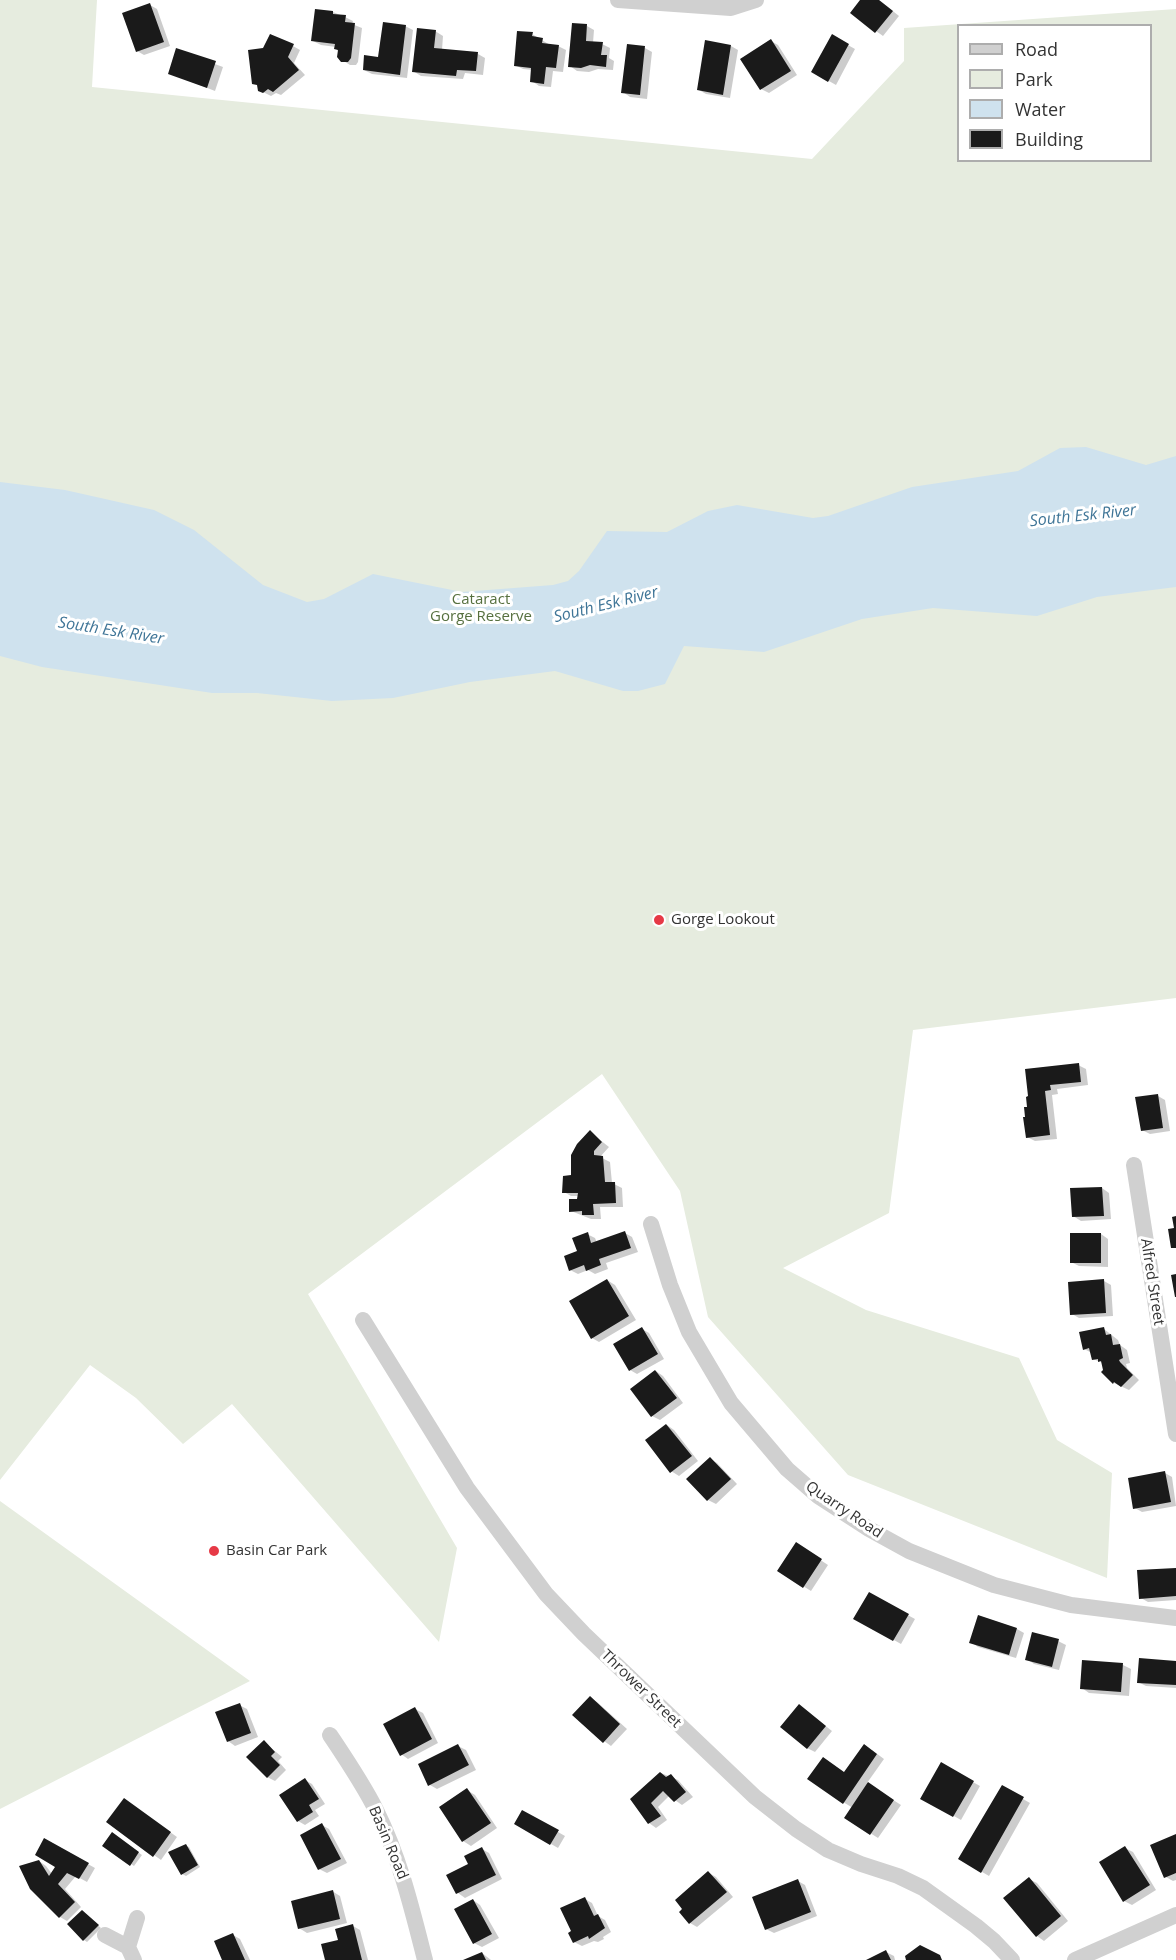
<!DOCTYPE html>
<style>
body{margin:0}
#map{position:relative;width:1176px;height:1960px;overflow:hidden;background:#fff;font-family:"Open Sans",sans-serif}
canvas{display:block}
.legend{position:absolute;left:957px;top:24px;width:195px;height:138px;box-sizing:border-box;background:#fff;border:2px solid #adadad;margin:0;padding:8px 10px;list-style:none;font-size:18px;color:#333}
.legend li{display:flex;align-items:center;gap:12px;height:30px}
.legend b{width:30px;border:2px solid #adadad}
</style>
<div id="map">
<canvas width="1176" height="1960"></canvas>
<ul class="legend">
<li><b style="height:8px;background:#d0d0d0"></b>Road</li>
<li><b style="height:16px;background:#e6ecdf"></b>Park</li>
<li><b style="height:16px;background:#cfe2ee"></b>Water</li>
<li><b style="height:16px;background:#1a1a1a"></b>Building</li>
</ul>
</div>
<script>
const ctx = document.querySelector('canvas').getContext('2d');
ctx.lineJoin = 'round';
function fillPath(path, color) {
  ctx.fillStyle = color;
  ctx.fill(path, 'evenodd');
}
function trace(path, color, width, dash) {
  ctx.strokeStyle = color;
  ctx.lineWidth = width;
  ctx.lineCap = dash ? 'butt' : 'round';
  ctx.setLineDash(dash || []);
  ctx.stroke(path);
}
function label(font, color, halo, rows, align = 'center') {
  ctx.font = font + ' "Open Sans",sans-serif';
  ctx.lineWidth = 6;
  ctx.setLineDash([]);
  ctx.textBaseline = 'middle';
  ctx.strokeStyle = halo;
  ctx.fillStyle = color;
  for (const [text, x, y, turn = 0] of rows) {
    ctx.save();
    ctx.translate(x, y);
    ctx.rotate((+turn || 0) * Math.PI / 180);
    ctx.textAlign = isNaN(turn) ? turn : align;
    if (halo) ctx.strokeText(text, 0, 0);
    ctx.fillText(text, 0, 0);
    ctx.restore();
  }
}
const green = new Path2D(`
 M0,0H97L92,87L812,159L904,61V28L1176,9V998L913,1030L889,1213L783,1268L866,1310L1019,1358L1057,1440L1112,1473L1107,1578L848,1475L708,1317L680,1191L602,1074L308,1294L457,1548L439,1642L232,1404L183,1444L136,1398L90,1365L0,1480ZM958,26H1150V160H958Z
 M0,1501L250,1681L0,1809Z`);
const water = new Path2D(`
 M1086,447L1146,465L1176,456V587L1097,597L1037,616L933,608L862,619L764,652L684,646L665,684L638,691H623L555,671L470,682L393,698L332,701L257,693H212L42,667L0,656V482L65,490L154,510L194,530L263,585L307,602L324,599L373,574L462,592L553,585L568,581L579,571L607,531L667,532L708,511L737,505L813,518L828,516L912,487L1018,471L1060,448Z`);
const shadow = new Path2D(`
 M862,0H879L899,16L883,36L876,31Z
 M150,5L157,9L170,46L144,55L137,51Z
 M333,12L345,17L353,21L352,24L362,28L358,62L356,65H350L342,60L336,47L321,45L313,41Z
 M405,26L413,30L407,78L372,74L364,70L379,59Z
 M587,26L594,30L593,43L602,44L610,48L609,58L614,61L613,70L598,69L589,72L577,71L570,66Z
 M435,31L443,36L442,50L478,54L485,58L483,75L465,73L463,79L421,76L413,71Z
 M532,34L550,45L558,46L566,50L563,72L553,71L551,87L539,86L532,81L533,70L523,69L515,65Z
 M832,36L855,49L836,85L813,72Z
 M771,41L778,45L797,75L769,93L761,89L742,59Z
 M628,45L645,48L652,52L647,99L630,97L623,92Z
 M293,46L300,50L294,63L305,75L281,95L276,93L271,96L259,90Z
 M731,46L738,50L730,98L706,94L699,90Z
 M177,50L223,67L215,91L169,73Z
 M1078,1065L1086,1069L1088,1085L1057,1089L1058,1094L1052,1095L1057,1139L1035,1141L1027,1137V1098Z
 M1158,1096L1165,1100L1170,1131L1150,1134L1142,1130Z
 M590,1132L609,1147L600,1157L610,1162L612,1183L622,1188L623,1207H600L601,1219H591L571,1211L579,1201V1196H571L564,1192L572,1177Z
 M1102,1188L1109,1193L1111,1219L1081,1221L1073,1216Z
 M625,1233L632,1237L638,1252L606,1263L608,1269L595,1274L588,1270L578,1274L570,1270L587,1234L595,1238L597,1243Z
 M1101,1234L1108,1239V1267L1079,1266L1071,1262Z
 M607,1280L615,1285L636,1320L599,1342L592,1338Z
 M1104,1281L1111,1285L1113,1316L1079,1318L1072,1314Z
 M642,1329L649,1333L664,1359L637,1374L630,1370Z
 M1104,1329L1118,1340L1120,1345L1127,1350L1130,1363L1126,1364L1127,1368L1139,1380L1129,1390L1114,1383L1103,1372V1363L1093,1359L1092,1353L1084,1349Z
 M656,1371L663,1376L683,1403L660,1420L652,1416L632,1389Z
 M667,1425L674,1430L698,1461L679,1476L671,1471Z
 M710,1459L717,1463L737,1484L716,1504L708,1500L688,1479Z
 M1165,1473L1172,1477L1176,1506L1142,1512L1135,1508Z
 M804,1549L828,1565L811,1591L779,1571Z
 M1176,1569V1600L1148,1602L1141,1598Z
 M869,1594L915,1619L901,1644L855,1618Z
 M1017,1629L1024,1633L1016,1658L978,1647L971,1642Z
 M1058,1641L1066,1645L1059,1670L1034,1664L1027,1659Z
 M1084,1662L1123,1665L1131,1669L1129,1696L1089,1693L1082,1688Z
 M1176,1662V1688L1146,1686L1138,1682Z
 M590,1698L597,1702L627,1729L611,1746L604,1741Z
 M239,1705L247,1709L258,1737L235,1746L228,1741Z
 M799,1705L832,1731L815,1752L807,1748Z
 M415,1709L423,1713L438,1743L408,1759L401,1754Z
 M264,1742L282,1757L278,1761L286,1770L275,1781L267,1777Z
 M458,1746L466,1750L476,1770L437,1789L430,1785Z
 M872,1750L884,1759L867,1783L901,1805L878,1838L846,1818L853,1808L843,1802L845,1773Z
 M941,1764L980,1786L961,1820L922,1798Z
 M661,1773L678,1780L693,1797L682,1805L669,1796L658,1807L667,1820L656,1828L649,1823L632,1799Z
 M305,1780L312,1784L325,1804L315,1810L319,1816L305,1825L298,1821Z
 M1002,1787L1030,1803L989,1876L960,1859Z
 M467,1790L475,1795L497,1828L471,1846L463,1841L441,1808Z
 M131,1804L177,1837L161,1860L154,1855Z
 M523,1812L565,1836L558,1848L516,1824Z
 M322,1825L329,1829L347,1863L327,1873L319,1869Z
 M1176,1835V1880L1173,1881L1166,1877Z
 M115,1836L142,1855L134,1866L104,1846Z
 M45,1840L95,1868L87,1882L76,1876L65,1889L81,1907L67,1921L60,1917L39,1861L46,1866L52,1874L57,1867Z
 M186,1846L189,1847L200,1867L186,1876L182,1874L170,1853Z
 M1125,1848L1133,1852L1156,1890L1132,1905L1124,1901Z
 M482,1849L489,1853L502,1879L465,1898L458,1893L448,1876L470,1864Z
 M709,1873L716,1877L733,1897L697,1927L690,1923Z
 M1029,1879L1037,1883L1068,1921L1044,1941L1037,1936Z
 M798,1881L805,1885L817,1916L774,1933L766,1929Z
 M332,1891L340,1896L347,1923L307,1933L299,1928Z
 M585,1899L592,1903L598,1916L605,1920L611,1932L603,1937L604,1939L598,1942L594,1941L582,1946L574,1942Z
 M473,1900L480,1905L499,1938L482,1947L474,1943Z
 M85,1914L101,1928L87,1942L84,1940Z
 M353,1926L360,1930L368,1960H327Z
 M233,1935L240,1939L250,1960H224Z
 M886,1952L894,1956L895,1960H869Z
 M482,1953L491,1960H468Z`);
const building = new Path2D(`
 M860,0H879L893,11L875,33L850,13Z
 M150,3L164,42L136,52L122,13Z
 M315,9L333,11V14L346,15L345,22L355,23L351,58L348,62H341L337,57L338,50L334,49L335,44L311,41Z
 M383,22L406,25L400,75L363,70L364,55L378,57Z
 M572,23L587,24L586,41L603,42L601,55H607L606,67L590,65L581,68L568,67Z
 M417,28L436,30L434,48L478,52L476,71L457,70L456,76L412,72Z
 M517,31L533,32L532,36L543,38L542,43L559,45L556,68L546,67L544,84L530,82L531,68L514,66Z
 M270,34L294,44L288,57L299,70L273,92L268,89L263,93L258,91L257,85L252,84L248,50L263,48Z
 M832,34L849,44L828,82L811,72Z
 M771,39L791,71L760,90L740,59Z
 M705,40L731,45L723,95L697,90Z
 M627,44L645,46L640,95L621,93Z
 M176,48L216,61L207,88L168,74Z
 M1079,1063L1081,1082L1050,1085L1051,1090L1045,1091L1050,1135L1026,1138L1023,1117H1025L1024,1107H1027L1026,1097L1028,1096L1025,1069Z
 M1158,1094L1163,1128L1141,1131L1135,1097Z
 M590,1130L602,1142L594,1151V1155L603,1156L605,1182H615L616,1203L593,1204L594,1215H582V1211L569,1212V1199H577L578,1193H562L563,1176L571,1175V1155L577,1144Z
 M1102,1187L1104,1216L1072,1217L1070,1188Z
 M1176,1216V1248H1171L1168,1229L1174,1228L1172,1217Z
 M625,1231L631,1248L599,1259L601,1265L586,1271L584,1265L569,1271L564,1256L577,1251L572,1238L588,1232L591,1243Z
 M1070,1233H1101V1263H1070Z
 M1176,1274V1297H1175L1171,1275Z
 M607,1279L629,1316L591,1339L569,1301Z
 M1104,1279L1106,1313L1070,1315L1068,1282Z
 M642,1327L658,1354L629,1371L613,1344Z
 M1104,1327L1106,1335L1111,1334L1113,1345L1120,1344L1123,1358L1119,1360L1120,1362L1133,1375L1121,1387L1114,1382L1113,1384L1101,1372L1103,1370L1101,1361L1098,1362V1359L1092,1360L1089,1348L1083,1350L1079,1332Z
 M655,1370L677,1398L651,1417L630,1389Z
 M666,1424L692,1456L670,1473L645,1440Z
 M710,1457L731,1479L707,1501L686,1479Z
 M1165,1471L1171,1502L1133,1509L1128,1478Z
 M796,1542L822,1559L803,1588L777,1571Z
 M1176,1568V1596L1139,1599L1137,1570Z
 M869,1592L909,1614L893,1641L853,1619Z
 M978,1615L1017,1628L1009,1655L969,1643Z
 M1032,1632L1059,1639L1052,1667L1025,1660Z
 M1139,1658L1176,1661V1685L1137,1683Z
 M1082,1660L1123,1663L1121,1692L1080,1689Z
 M590,1696L620,1724L603,1743L572,1715Z
 M240,1703L251,1733L227,1742L215,1712Z
 M799,1704L826,1726L807,1749L780,1727Z
 M415,1707L432,1739L400,1756L383,1724Z
 M264,1740L275,1752L271,1756L280,1765L267,1778L246,1757Z
 M458,1744L469,1765L428,1786L418,1764Z
 M864,1744L877,1754L843,1804L807,1779L823,1757L844,1772Z
 M941,1762L974,1781L953,1817L920,1799Z
 M660,1772L666,1777L671,1774L686,1792L674,1802L663,1791L651,1803L661,1816L648,1824L630,1799Z
 M305,1778L319,1799L309,1805L313,1812L297,1822L279,1795Z
 M868,1782L894,1800L870,1835L844,1818Z
 M1002,1785L1024,1797L981,1873L958,1859Z
 M467,1788L491,1823L462,1842L439,1807Z
 M124,1798L171,1832L153,1857L106,1822Z
 M522,1810L559,1830L550,1845L514,1824Z
 M322,1823L341,1859L318,1870L300,1835Z
 M112,1832L139,1852L130,1866L102,1846Z
 M1176,1834V1873L1164,1878L1150,1845Z
 M44,1838L89,1863L79,1879L67,1873L58,1884L75,1902L59,1918L30,1889L19,1866L39,1860L49,1876L55,1867L35,1855Z
 M186,1844L198,1865L181,1875L168,1852Z
 M1125,1846L1150,1885L1123,1902L1099,1862Z
 M482,1847L496,1875L456,1894L446,1875L468,1864L464,1856Z
 M708,1871L727,1892L689,1924L679,1912L682,1909L675,1900Z
 M1029,1877L1061,1916L1036,1937L1003,1898Z
 M798,1879L811,1912L765,1930L752,1897Z
 M333,1890L340,1919L298,1929L291,1901Z
 M585,1897L594,1916L598,1914L605,1928L589,1939L588,1936L573,1943L568,1933L571,1931L560,1908Z
 M473,1899L492,1934L473,1944L454,1909Z
 M82,1910L99,1925L83,1941L67,1924Z
 M353,1924L362,1960H325L321,1944L338,1940L335,1929Z
 M233,1933L245,1960H222L214,1941Z
 M920,1945L940,1955L942,1960H906L905,1956Z
 M886,1950L891,1960H866Z
 M482,1952L486,1960H463Z`);
const minor = new Path2D(`
 M618,0L731,8L756,0
 M1134,1165L1176,1434
 M651,1224L670,1285L689,1332L731,1403L787,1469L818,1496L869,1529L909,1551L994,1585L1071,1605L1176,1618
 M363,1320L467,1488L546,1594L584,1634L755,1797L796,1829L828,1850L861,1864L898,1876L923,1888L976,1926L994,1941L1012,1960
 M330,1735C346,1759 363,1784 376,1810C400,1858 412,1909 425,1960
 M105,1935L128,1947
 M134,1960L128,1947L137,1918
 M1075,1960L1176,1915`);
const markers = [
 [659,920,6,"#e63946"],
 [214,1551,6,"#e63946"]
];
const parkNames = [
 ["Cataract",481,600],
 ["Gorge Reserve",481,617]
];
const poiNames = [
 ["Gorge Lookout",671,920],
 ["Basin Car Park",226,1551]
];
const streetNames = [
 ["Alfred Street",1152,1282,81],
 ["Quarry Road",844,1510,34],
 ["Thrower Street",641,1689,44],
 ["Basin Road",388,1843,67]
];
const waterNames = [
 ["South Esk River",1083,516,-6],
 ["South Esk River",606,605,-14],
 ["South Esk River",111,631,9]
];
fillPath(green, '#e6ecdf');
fillPath(water, '#cfe2ee');
fillPath(shadow, '#0003');
fillPath(building, '#1a1a1a');
trace(minor, '#d0d0d0', 16);
for (const [x, y, r, color] of markers) {
  const dot = new Path2D();
  dot.arc(x, y, r, 0, 2 * Math.PI);
  ctx.fillStyle = color;
  ctx.fill(dot);
  trace(dot, '#fff', 2);
}
label('15px', '#56703f', '#fff', parkNames);
label('15px', '#333', '#fff', poiNames, 'left');
label('15px', '#333', '#fff', streetNames);
label('italic 16px', '#3f7597', '#fff', waterNames);
</script>
